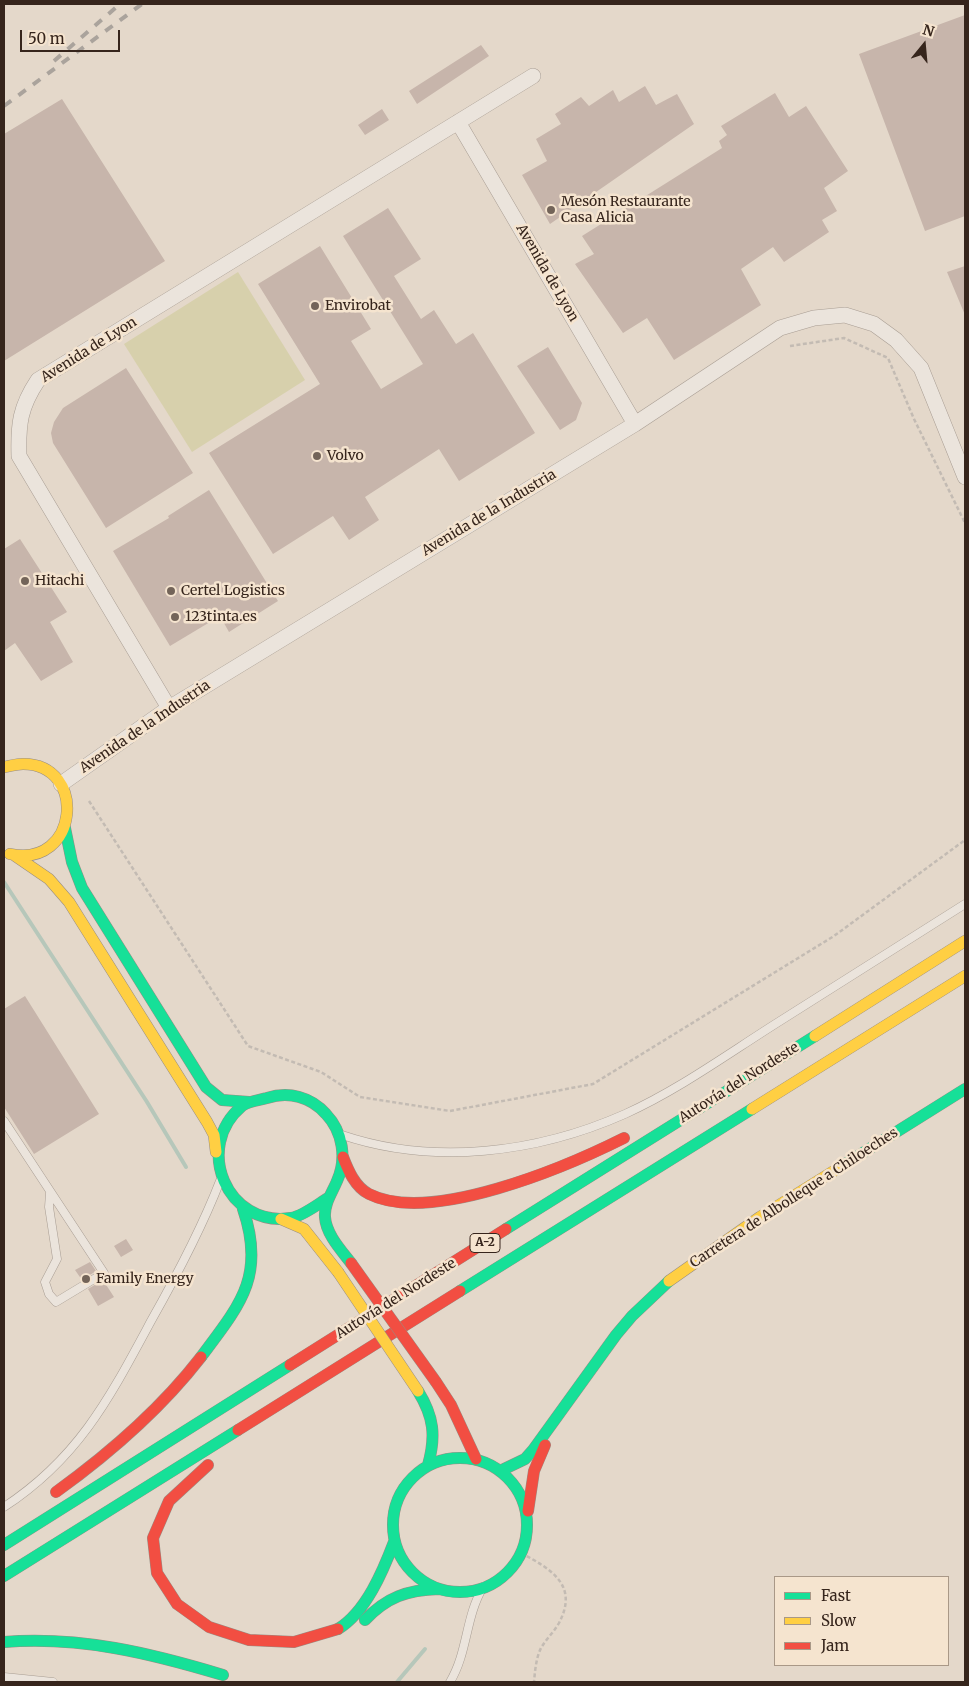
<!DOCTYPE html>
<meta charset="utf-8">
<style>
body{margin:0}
#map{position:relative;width:969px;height:1686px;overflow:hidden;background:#e4d8ca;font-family:Merriweather,serif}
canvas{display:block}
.frame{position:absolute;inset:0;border:5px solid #36251c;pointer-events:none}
.legend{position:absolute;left:774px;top:1576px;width:175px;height:90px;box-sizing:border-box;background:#f5e4cf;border:1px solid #a99887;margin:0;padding:6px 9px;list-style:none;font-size:15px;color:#36251c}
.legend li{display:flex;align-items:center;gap:10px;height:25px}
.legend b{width:25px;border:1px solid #a99887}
.north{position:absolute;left:899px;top:20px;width:50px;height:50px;-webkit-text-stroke:4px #f5e4cf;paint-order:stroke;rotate:17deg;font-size:14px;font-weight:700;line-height:20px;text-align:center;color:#36251c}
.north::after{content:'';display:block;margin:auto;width:18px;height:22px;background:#36251c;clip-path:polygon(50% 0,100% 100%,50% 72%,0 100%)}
.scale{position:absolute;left:20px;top:30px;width:100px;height:22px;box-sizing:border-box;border:2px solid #36251c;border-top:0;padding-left:6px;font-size:15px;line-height:18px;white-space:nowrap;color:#36251c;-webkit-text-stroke:4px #f5e4cf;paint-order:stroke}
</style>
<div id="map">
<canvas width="969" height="1686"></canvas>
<div class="frame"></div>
<ul class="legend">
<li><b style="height:6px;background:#16e098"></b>Fast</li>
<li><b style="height:6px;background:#ffcf43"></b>Slow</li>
<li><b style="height:6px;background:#f24e42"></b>Jam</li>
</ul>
<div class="north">N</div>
<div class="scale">50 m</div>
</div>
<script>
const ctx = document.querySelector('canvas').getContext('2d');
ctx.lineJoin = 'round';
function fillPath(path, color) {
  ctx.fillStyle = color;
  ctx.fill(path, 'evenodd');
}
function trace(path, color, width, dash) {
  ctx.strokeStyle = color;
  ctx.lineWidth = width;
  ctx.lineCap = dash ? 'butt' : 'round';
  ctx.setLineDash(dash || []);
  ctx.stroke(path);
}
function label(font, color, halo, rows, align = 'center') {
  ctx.font = font + ' Merriweather,serif';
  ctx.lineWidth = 5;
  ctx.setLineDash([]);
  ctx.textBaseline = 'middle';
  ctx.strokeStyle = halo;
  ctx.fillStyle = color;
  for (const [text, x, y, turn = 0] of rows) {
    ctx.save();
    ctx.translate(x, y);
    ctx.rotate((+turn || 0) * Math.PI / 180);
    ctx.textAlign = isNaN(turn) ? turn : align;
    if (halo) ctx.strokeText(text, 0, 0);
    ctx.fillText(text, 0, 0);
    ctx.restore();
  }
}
const green = new Path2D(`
 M238,272L305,380L192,452L124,344Z`);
const stream = new Path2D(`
 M4,882L147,1102L186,1167
 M397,1682L425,1649`);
const building = new Path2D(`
 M965,15V216L925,231L859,54Z
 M481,45L489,56L417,104L409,91Z
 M645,86L656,105L677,94L694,124L550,224L522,175L547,161L536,139L561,124L555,114L581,97L589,106L613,90L619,102Z
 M775,93L789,117L806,106L848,171L824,188L837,211L822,220L829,232L784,262L773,247L741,269L761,305L674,360L647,318L623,333L575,264L594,254L582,236L722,148L719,141L727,135L721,126Z
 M62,99L165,261L4,361V134Z
 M382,109L389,120L365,135L358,125Z
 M388,208L421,259L394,276L421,319L434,310L456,344L473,333L535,433L459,481L439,449L365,497L379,520L349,540L333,516L273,554L209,453L320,384L258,284L320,246L371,329L351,341L381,389L423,364L343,236Z
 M965,266V315L947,272Z
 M548,347L582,403L576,420L560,430L517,366Z
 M126,368L193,473L106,528L53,443L51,433L54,422L63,408Z
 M209,490L278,601L229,632L220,616L170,646L113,551L169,518L168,516Z
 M20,539L67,612L50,622L73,662L41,681L15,643L4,651V549Z
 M25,996L99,1114L34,1154L4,1107V1009Z
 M126,1239L133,1250L121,1257L114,1246Z
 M90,1262L96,1271L82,1280L75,1270Z
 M103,1280L114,1297L98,1306L88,1289Z`);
const path = new Path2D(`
 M790,346L844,338L888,358L914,419L965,523
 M89,801L248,1046L321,1072L360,1097L450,1111L593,1084L834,936L965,840
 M521,1553C551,1569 579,1585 559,1623C554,1632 546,1639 541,1648C536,1658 535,1671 534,1682`);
const lane = new Path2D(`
 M4,1121L104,1273L56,1302L49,1294L45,1282L57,1259L49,1207L50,1193
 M342,1135C434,1166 537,1153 625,1114C680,1089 729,1053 780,1021C842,982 903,943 965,904
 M4,1507C79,1458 110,1397 151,1321C177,1275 201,1230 220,1181
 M4,1677L53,1682
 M450,1682C468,1652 465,1618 483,1587`);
const street = new Path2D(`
 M458,122L635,424
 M169,708L19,456C18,424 20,407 38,380L533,76
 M61,784L169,708L635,424L780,328L814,318L845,315L874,324L896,340L921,368L965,477`);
const fast = new Path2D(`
 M65,828L72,862L82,888L206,1087L222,1100L249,1102
 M842,1166L965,1089
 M328,1198C318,1204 303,1216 291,1218C227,1228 193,1147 242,1106C248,1101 260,1100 267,1098C289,1091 311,1097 326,1114C343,1132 347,1159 337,1181C332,1193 324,1204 325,1217C326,1234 341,1250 351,1263
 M506,1229L815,1036
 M460,1291L752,1109
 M201,1357C240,1305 266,1276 243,1209
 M418,1391C434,1417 436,1436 428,1465
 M393 1525a67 67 0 1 1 134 0a67 67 0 1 1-134 0Z
 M500,1471L525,1459L533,1450L616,1335L632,1316L669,1281
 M4,1545L290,1365
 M4,1576L238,1430
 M365,1620C387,1597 407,1590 439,1589
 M338,1629C366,1612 383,1571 394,1542
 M4,1642C80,1636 150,1653 223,1675`);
const slow = new Path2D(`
 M4,767C10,766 17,764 23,764C88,764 79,869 10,854
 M14,855L49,879L69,902L207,1122L214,1135L216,1152
 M815,1036L965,941
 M752,1109L965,976
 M281,1219L304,1229L338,1272
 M669,1281L760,1217L842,1166`);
const jam = new Path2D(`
 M343,1157C348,1170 355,1187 369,1194C430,1225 566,1167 624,1138
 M290,1365L506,1229
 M436,1382L451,1405L476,1459
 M238,1430L460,1291
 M208,1465L169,1501L153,1538L157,1573L177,1604L209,1627L249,1640L294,1642L338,1629
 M56,1492C110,1453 160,1410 201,1357
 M528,1511L534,1471L545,1445`);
const rail = new Path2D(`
 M54,61L120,4
 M4,106L142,4`);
const slowBridge = new Path2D(`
 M338,1272L418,1391`);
const jamBridge = new Path2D(`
 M351,1263L436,1382`);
const markers = [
 [551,210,5,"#736459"],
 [315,306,5,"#736459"],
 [317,456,5,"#736459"],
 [25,581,5,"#736459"],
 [171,591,5,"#736459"],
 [175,617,5,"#736459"],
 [86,1279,5,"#736459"]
];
const shields = [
 [485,1243,30]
];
const shieldNames = [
 ["A-2",485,1243]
];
const poiNames = [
 ["Mesón Restaurante",561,202],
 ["Casa Alicia",561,218],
 ["Envirobat",325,306],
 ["Volvo",327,456],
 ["Hitachi",35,581],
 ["Certel Logistics",181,591],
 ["123tinta.es",185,617],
 ["Family Energy",96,1279]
];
const streetNames = [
 ["Avenida de Lyon",547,273,60],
 ["Avenida de Lyon",89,350,-32],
 ["Avenida de la Industria",489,513,-31],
 ["Avenida de la Industria",145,727,-34],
 ["Autovía del Nordeste",739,1083,-32],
 ["Carretera de Albolleque a Chiloeches",794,1198,-33],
 ["Autovía del Nordeste",396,1299,-32]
];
fillPath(green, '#d7d0ac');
trace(stream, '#b6c7ba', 4);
fillPath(building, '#c7b5ab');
trace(lane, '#a89d93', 9);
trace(street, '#a89d93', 16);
trace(fast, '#988d84', 12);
trace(slow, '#988d84', 12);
trace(jam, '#988d84', 12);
trace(path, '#c3bbb3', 2.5, [4, 2.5]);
trace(lane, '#ebe4dc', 8);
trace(street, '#ebe4dc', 15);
trace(fast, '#16e098', 11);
trace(slow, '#ffcf43', 11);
trace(jam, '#f24e42', 11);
trace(rail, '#aaa39c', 4, [9, 9]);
trace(slowBridge, '#988d84', 12, []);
trace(jamBridge, '#988d84', 12, []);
trace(slowBridge, '#ffcf43', 11);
trace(jamBridge, '#f24e42', 11);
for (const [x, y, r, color] of markers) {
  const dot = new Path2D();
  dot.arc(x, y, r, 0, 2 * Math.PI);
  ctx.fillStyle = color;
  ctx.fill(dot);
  trace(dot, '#f5e4cf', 2);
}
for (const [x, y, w] of shields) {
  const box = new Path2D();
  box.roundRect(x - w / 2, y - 9.5, w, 19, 4);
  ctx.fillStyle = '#f5e4cf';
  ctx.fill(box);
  trace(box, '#36251c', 1);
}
label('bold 12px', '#36251c', null, shieldNames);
label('14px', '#36251c', '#f5e4cf', poiNames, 'left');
label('14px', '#36251c', '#f5e4cf', streetNames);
</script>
